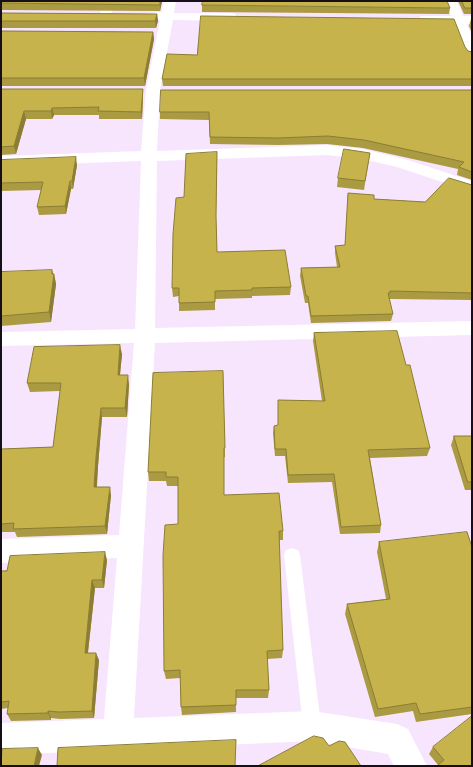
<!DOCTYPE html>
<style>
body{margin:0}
#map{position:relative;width:473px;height:767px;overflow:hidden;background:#f7e5fe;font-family:"Source Sans 3",sans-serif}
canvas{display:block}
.frame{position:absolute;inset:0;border:2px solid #160f19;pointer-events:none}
</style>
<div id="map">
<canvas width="473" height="767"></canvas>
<div class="frame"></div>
</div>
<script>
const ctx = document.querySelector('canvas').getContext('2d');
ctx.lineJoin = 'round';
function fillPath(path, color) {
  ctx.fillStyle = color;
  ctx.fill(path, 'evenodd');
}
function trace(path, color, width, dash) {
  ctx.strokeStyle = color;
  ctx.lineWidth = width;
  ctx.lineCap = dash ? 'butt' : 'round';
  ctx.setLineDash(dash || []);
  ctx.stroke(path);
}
const lane = new Path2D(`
 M292,548L298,550L300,555L321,726L318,732L312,735L306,732L303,726L284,555L286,550Z`);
const street = new Path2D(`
 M104,1H116L109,19H101L99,16Z
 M164,1H176L174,13H231L235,14L237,17L235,20L231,21L173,20L160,90L157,151L327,145L363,149L408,160L472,181V192L397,167L363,159L327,155L157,161L155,328L472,321V335L155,343L134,718L312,711L397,724L408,729L427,766H394L388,754L312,741L1,755V723L104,719L117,558L1,563V539L119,535L134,343L1,346V332L135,329L141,161L1,166V156L141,151L146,90L160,20L149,19L147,16L149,13L162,12Z
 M445,1H457L463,16H472V24H467L472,37V57L467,56L465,53L454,23H425L421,22L419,19L421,16H451Z`);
const wall = new Path2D(`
 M1,1H162L160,11L1,10Z
 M458,1H472V14H464Z
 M202,5L450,8L449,14L202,12Z
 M1,13L157,14L158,21L156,28H1Z
 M471,19H472V33L469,26Z
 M1,31L153,32L154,39L145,86H1Z
 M465,47L468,51L472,52V86H163L162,79L197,55Z
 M1,89H143V96L142,119H99V115H54L52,119H26L16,154L1,155Z
 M472,90V180L457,175L458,169L363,148L327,144L278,145L210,144L209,120L160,119V112Z
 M217,152L216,221L217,252L291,287L290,295L252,296V298L215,299V310L179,311V296L173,297L172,288L184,197Z
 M370,153L364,190L337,187L338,178Z
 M1,160L77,165L73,189H71L66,214L39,215L37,207L41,190L1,191Z
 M472,185V300L389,299L393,314L391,321L311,323L308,303H305L300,276L301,268L337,267L335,253V246L345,245L348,193L374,199L425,202Z
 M1,272L54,274L56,284L51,322L1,326Z
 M314,333L406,365L430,448L427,456L370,458L381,525L380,533L340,534L332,482L288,483L285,456H275L273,433L274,426H278V400L322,401L313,341Z
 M122,354L120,375L129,384L127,417H102L98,466L97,487L111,495L107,534L17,537L15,532H1V449L53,447L60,391L30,392L27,383Z
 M223,371L225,457H224V495L283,531V540H279L283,650L282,658L267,659L269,690L268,698H236V712L182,715L181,707L180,678L166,679L164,671L178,524V486H167L166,481H149L148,472Z
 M454,436H472V490H465L451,445Z
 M379,542L472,547V714L416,722L413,711L375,717L345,614L347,604L386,599L377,552Z
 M107,560L104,588H95L88,653L99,660L94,718L60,719L51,718V720L11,721L7,714L8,708L1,709V571Z
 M433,747L472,766L438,765L429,754Z`);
const shadedWall = new Path2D(`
 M160,1H162L160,11Z
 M157,14L158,21L156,28L155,21Z
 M153,32L154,39L145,86L144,78Z
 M143,89V96L142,119L141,112Z
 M52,108L54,115L52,119L51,111Z
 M24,111L26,119L16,154L14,146Z
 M76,157L77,165L73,189L72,181Z
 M70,181L71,189L66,214L65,206Z
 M52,270L54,277V274L56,284L51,322L49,312Z
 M120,345L122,354L119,384L118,375Z
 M128,375L129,384L127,417L125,408Z
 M101,408L102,417L98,466L96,496L94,487L96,457Z
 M110,487L111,495L107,534L105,526Z
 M105,552L107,560L104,588L102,580Z
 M92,580L95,588L87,660L85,653Z
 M96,653L99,660L94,718L92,711Z
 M48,711L51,718V720L48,713Z
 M38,748L42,755L39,766H34Z`);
const building = new Path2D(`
 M1,1H160V5L1,3Z
 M203,1H447L450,8L202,5Z
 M462,1H472V8H465Z
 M1,13L157,14L155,21H1Z
 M201,16L454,19L465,47L468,51L472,52V79H162L167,54L197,55Z
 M1,31L153,32L144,78H1Z
 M1,89H143L141,112L98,111L99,107L52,108L51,111H24L14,146L1,147Z
 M161,90H472V172L459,167L464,162L364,140L328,136L278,138L210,137L209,112H160Z
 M344,149L370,153L365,181L338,178Z
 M217,152L216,215L217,252L285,250L291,287L252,288V290L215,291V302L179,303V288H172L173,234L176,198L184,197L186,154Z
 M76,157L72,181H70L65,206L37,207L43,182L1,183V160Z
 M449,178L472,185V293L390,291V293H388L393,314L311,316L308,296H306L301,268L340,267L335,246L345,245L348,193L374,195V199L425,202Z
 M52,270V274H54L49,312L1,316V272Z
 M397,331L406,365H410L430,448L368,450L381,525L341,527L334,474L288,475L286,449H275L274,426L278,425V400L325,401L314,333Z
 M120,345L118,375H128L125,408H101L96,457L94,487H110L105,526L13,529L14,523L1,524V449L53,447L61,383H27L34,347Z
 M223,371L225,448H224V495L279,493L283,531H279L283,650L267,651L269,690H236V705L181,707L180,670L164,671L163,555L165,525L178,524V477H166V472H148L153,373Z
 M454,436H472V482H468Z
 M467,532L472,547V707L420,714L416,703L378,709L347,604L390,599L379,542Z
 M105,552L102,580H92L85,653H96L92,711L58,712L48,711V713L7,714L9,701L1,702V571H7L10,556Z
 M472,716V766H437L444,760L433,747Z
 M314,736L323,738L329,746L339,741L345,742L361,766H258Z
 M236,740L235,766H57L58,748Z
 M38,748L34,766H1L2,749Z`);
fillPath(lane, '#fff');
fillPath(street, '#fff');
fillPath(wall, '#aa9a41');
fillPath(shadedWall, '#8b7d35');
fillPath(building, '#c6b34c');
trace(building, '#8b7d35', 1);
</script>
